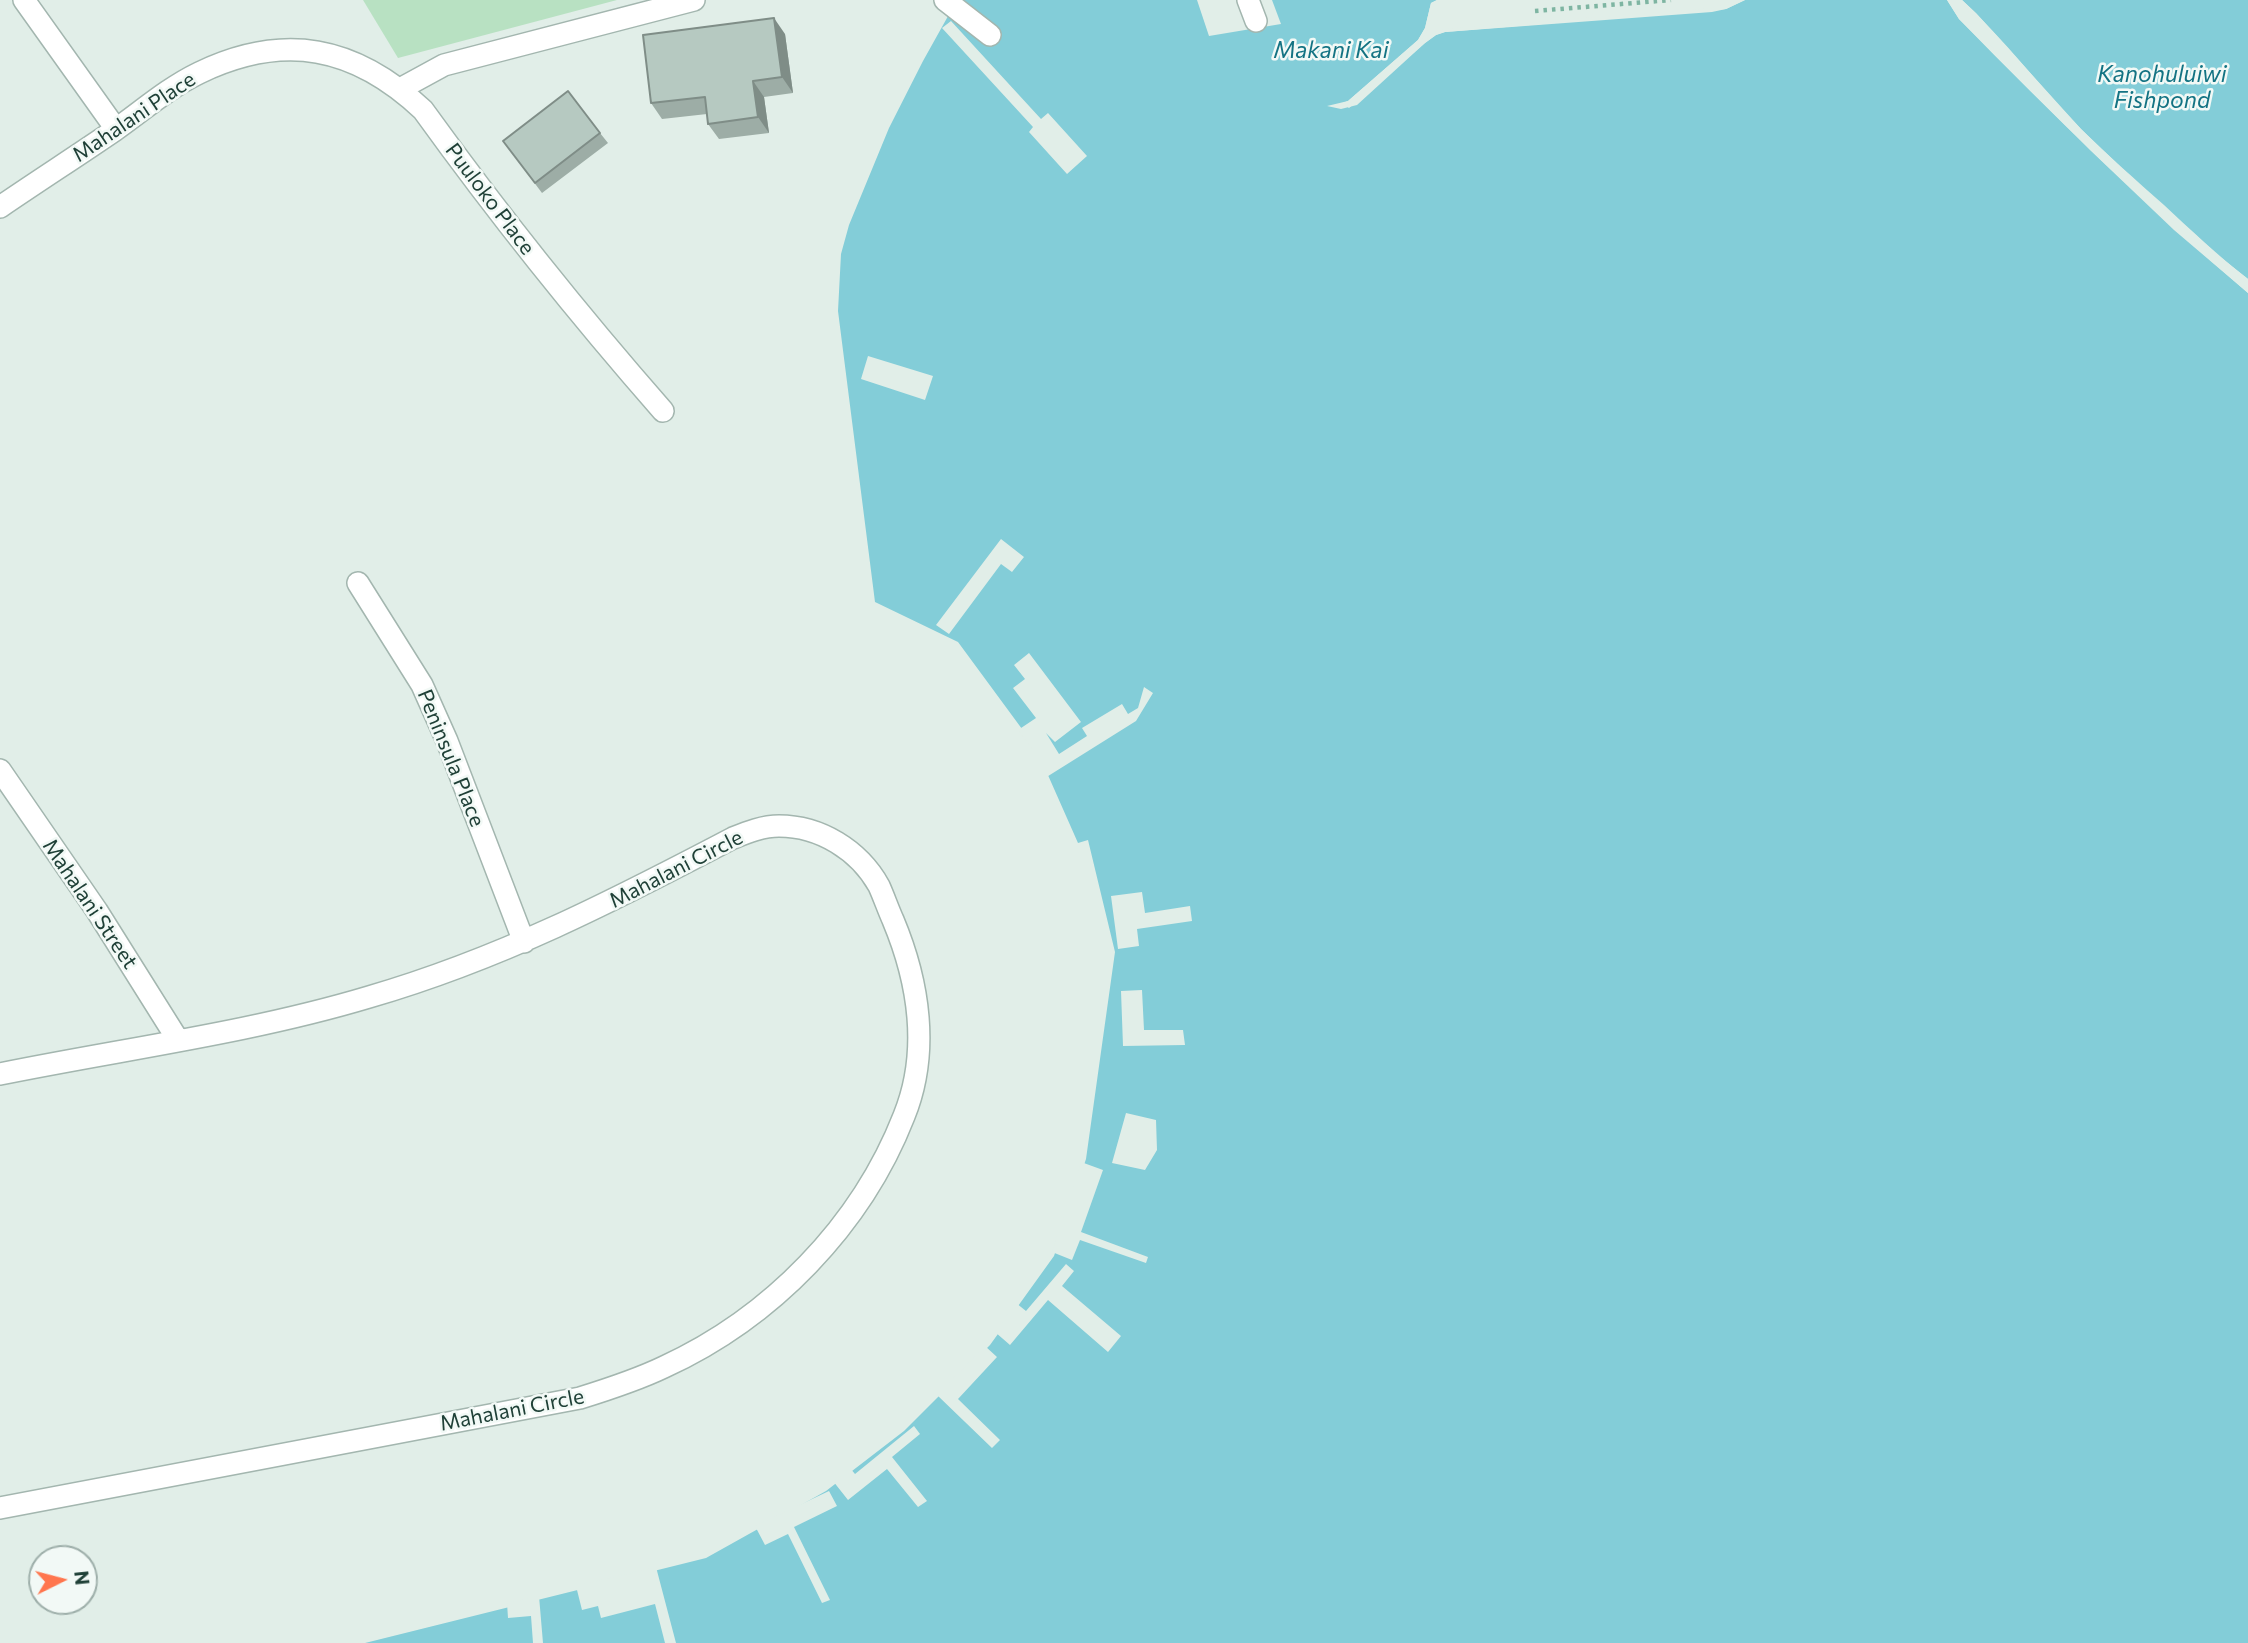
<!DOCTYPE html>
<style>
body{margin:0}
#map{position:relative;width:2248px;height:1643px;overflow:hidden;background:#e1eee8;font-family:Commissioner,sans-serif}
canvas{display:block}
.north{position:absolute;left:28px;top:1545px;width:70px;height:70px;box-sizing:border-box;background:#f2f9f6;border:2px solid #9eafaa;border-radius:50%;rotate:84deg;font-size:19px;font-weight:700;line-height:28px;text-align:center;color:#1f4037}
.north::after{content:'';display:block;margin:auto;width:24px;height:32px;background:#ff764e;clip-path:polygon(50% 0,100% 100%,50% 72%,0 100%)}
</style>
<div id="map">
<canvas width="2248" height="1643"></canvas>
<div class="north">N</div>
</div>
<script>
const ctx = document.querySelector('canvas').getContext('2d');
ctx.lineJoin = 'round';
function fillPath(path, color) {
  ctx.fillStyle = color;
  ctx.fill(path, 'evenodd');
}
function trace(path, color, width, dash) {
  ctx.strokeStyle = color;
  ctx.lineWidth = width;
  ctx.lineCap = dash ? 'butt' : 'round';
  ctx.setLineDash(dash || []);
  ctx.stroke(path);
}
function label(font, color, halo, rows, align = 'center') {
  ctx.font = font + ' Commissioner,sans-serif';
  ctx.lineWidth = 5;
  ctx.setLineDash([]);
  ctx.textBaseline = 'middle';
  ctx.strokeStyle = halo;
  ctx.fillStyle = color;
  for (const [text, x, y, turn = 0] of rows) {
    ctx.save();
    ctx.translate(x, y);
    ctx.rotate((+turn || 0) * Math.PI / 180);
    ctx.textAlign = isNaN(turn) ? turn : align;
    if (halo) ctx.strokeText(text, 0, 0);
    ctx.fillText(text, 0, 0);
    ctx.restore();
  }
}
const green = new Path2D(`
 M363,0H617L398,58Z`);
const water = new Path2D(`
 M957,0H1197L1209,36L1281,24L1272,0H1437L1431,3L1425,28L1418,40L1348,101L1343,103L1349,108L1425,43L1436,35L1445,32L1726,9L1745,0H1947L1959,19C2052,115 2147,206 2248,293V1643H365L706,1558L826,1491L904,1431L990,1345L1054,1256L1086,1159L1115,952L1088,840L1078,843L1036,748L958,642L875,602L838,311L841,254L849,225L889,128L923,61Z
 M1962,0H2248V279C2218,256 2191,230 2164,205C2136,180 2108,156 2081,129C2040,87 2005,40 1962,0Z`);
const pier = new Path2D(`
 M1437,0H1441L1434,5L1428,30L1420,42L1352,103L1423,40L1434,32L1444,29L1712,8L1737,0H1745L1726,9L1712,12L1445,32L1436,35L1425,43L1357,105L1341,109L1327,106L1348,101L1418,40L1425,28L1431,3Z
 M1947,0H1951L1962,17L2092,148L2177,227L2248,289V293L2174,230L2090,150L1959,19Z
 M1958,0H1962L1976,13L2081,129L2126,172L2219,256L2248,279V282L2217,259L2123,175L2078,131L2035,85L2017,61Z
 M951,21L1041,119L1048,113L1087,156L1067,174L1029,132L1033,127L942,28Z
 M868,356L933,376L925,400L861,379Z
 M1001,539L1024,557L1012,572L1001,564L949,634L936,625Z
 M1029,653L1081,722L1055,742L1046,733L1059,754L1087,736L1082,728L1122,704L1128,714L1138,708L1144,687L1153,693L1136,721L1045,778L1033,750L1018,730L1036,718L1013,688L1025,679L1014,665Z
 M1142,892L1145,913L1190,906L1192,921L1137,929L1139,946L1118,949L1111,896Z
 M1142,990L1144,1030H1183L1185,1045L1123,1046L1121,991Z
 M1126,1113L1156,1120L1157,1150L1145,1170L1112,1163Z
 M1081,1162L1103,1170L1081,1232L1148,1257L1146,1263L1080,1240L1072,1260L1052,1252Z
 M1066,1264L1074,1271L1062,1286L1121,1336L1108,1352L1048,1300L1010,1345L995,1332L1016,1303L1026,1311Z
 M985,1346L997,1357L958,1399L1000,1440L992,1448L937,1395Z
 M914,1426L920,1434L892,1457L927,1501L918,1507L887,1469L848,1500L833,1481L850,1468L855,1474Z
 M829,1491L837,1506L794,1527L830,1600L822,1603L788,1534L765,1545L755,1526Z
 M656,1567L676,1643H665L655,1604L601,1618L598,1606L582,1610L576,1586Z
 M539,1596L543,1643H533L531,1616L508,1618L507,1603Z`);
const path = new Path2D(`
 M1535,11L1671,0`);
const minor = new Path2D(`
 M24,0L116,129
 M945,0L990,35
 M1248,0L1256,21
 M400,89L444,65L694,0
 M0,207C38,181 77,156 115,130C142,111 168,88 199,73C284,32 355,46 423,110C498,214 578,314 663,411
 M358,583L422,685L447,741L524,942
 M0,770L97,911L178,1040
 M0,1074C123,1049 249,1033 369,997C500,959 613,901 733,838C748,832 763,826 779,826C820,826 859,850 879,886C884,897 888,909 893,920C919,982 930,1052 904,1116C861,1226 771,1318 664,1367C637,1380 609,1389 580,1398L0,1508`);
const wall = new Path2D(`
 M785,34L793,93L764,97L769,133L719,139L708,124L707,114L662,119L651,103Z
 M600,133L608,143L542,193L503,141Z`);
const shadedWall = new Path2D(`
 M774,18L785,34L793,93L782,77Z
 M753,81L764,97L769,133L758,117Z`);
const building = new Path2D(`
 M774,18L782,77L753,81L758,117L708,124L705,97L651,103L643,35Z
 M568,91L600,133L535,183L503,141Z`);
const streetNames = [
 ["Mahalani Place",134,117,-34],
 ["Puuloko Place",490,199,53],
 ["Peninsula Place",451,758,68],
 ["Mahalani Circle",676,869,-27],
 ["Mahalani Street",90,904,56],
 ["Mahalani Circle",512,1410,-11]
];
const waterNames = [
 ["Makani Kai",1331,50],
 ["Kanohuluiwi",2162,74],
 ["Fishpond",2162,100]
];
fillPath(green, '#b8e1c2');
fillPath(water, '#83cdd8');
fillPath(pier, '#e1eee8');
trace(minor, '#a3b6af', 24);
trace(path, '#7eb5a2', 4.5, [3.5, 5]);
trace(minor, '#fff', 21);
fillPath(wall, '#9dada6');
fillPath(shadedWall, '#7f8d87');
fillPath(building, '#b6c9c1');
trace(building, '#7f8d87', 2);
label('21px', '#1f4037', '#f2f9f6', streetNames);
label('italic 23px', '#137383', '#f2f9f6', waterNames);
</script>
